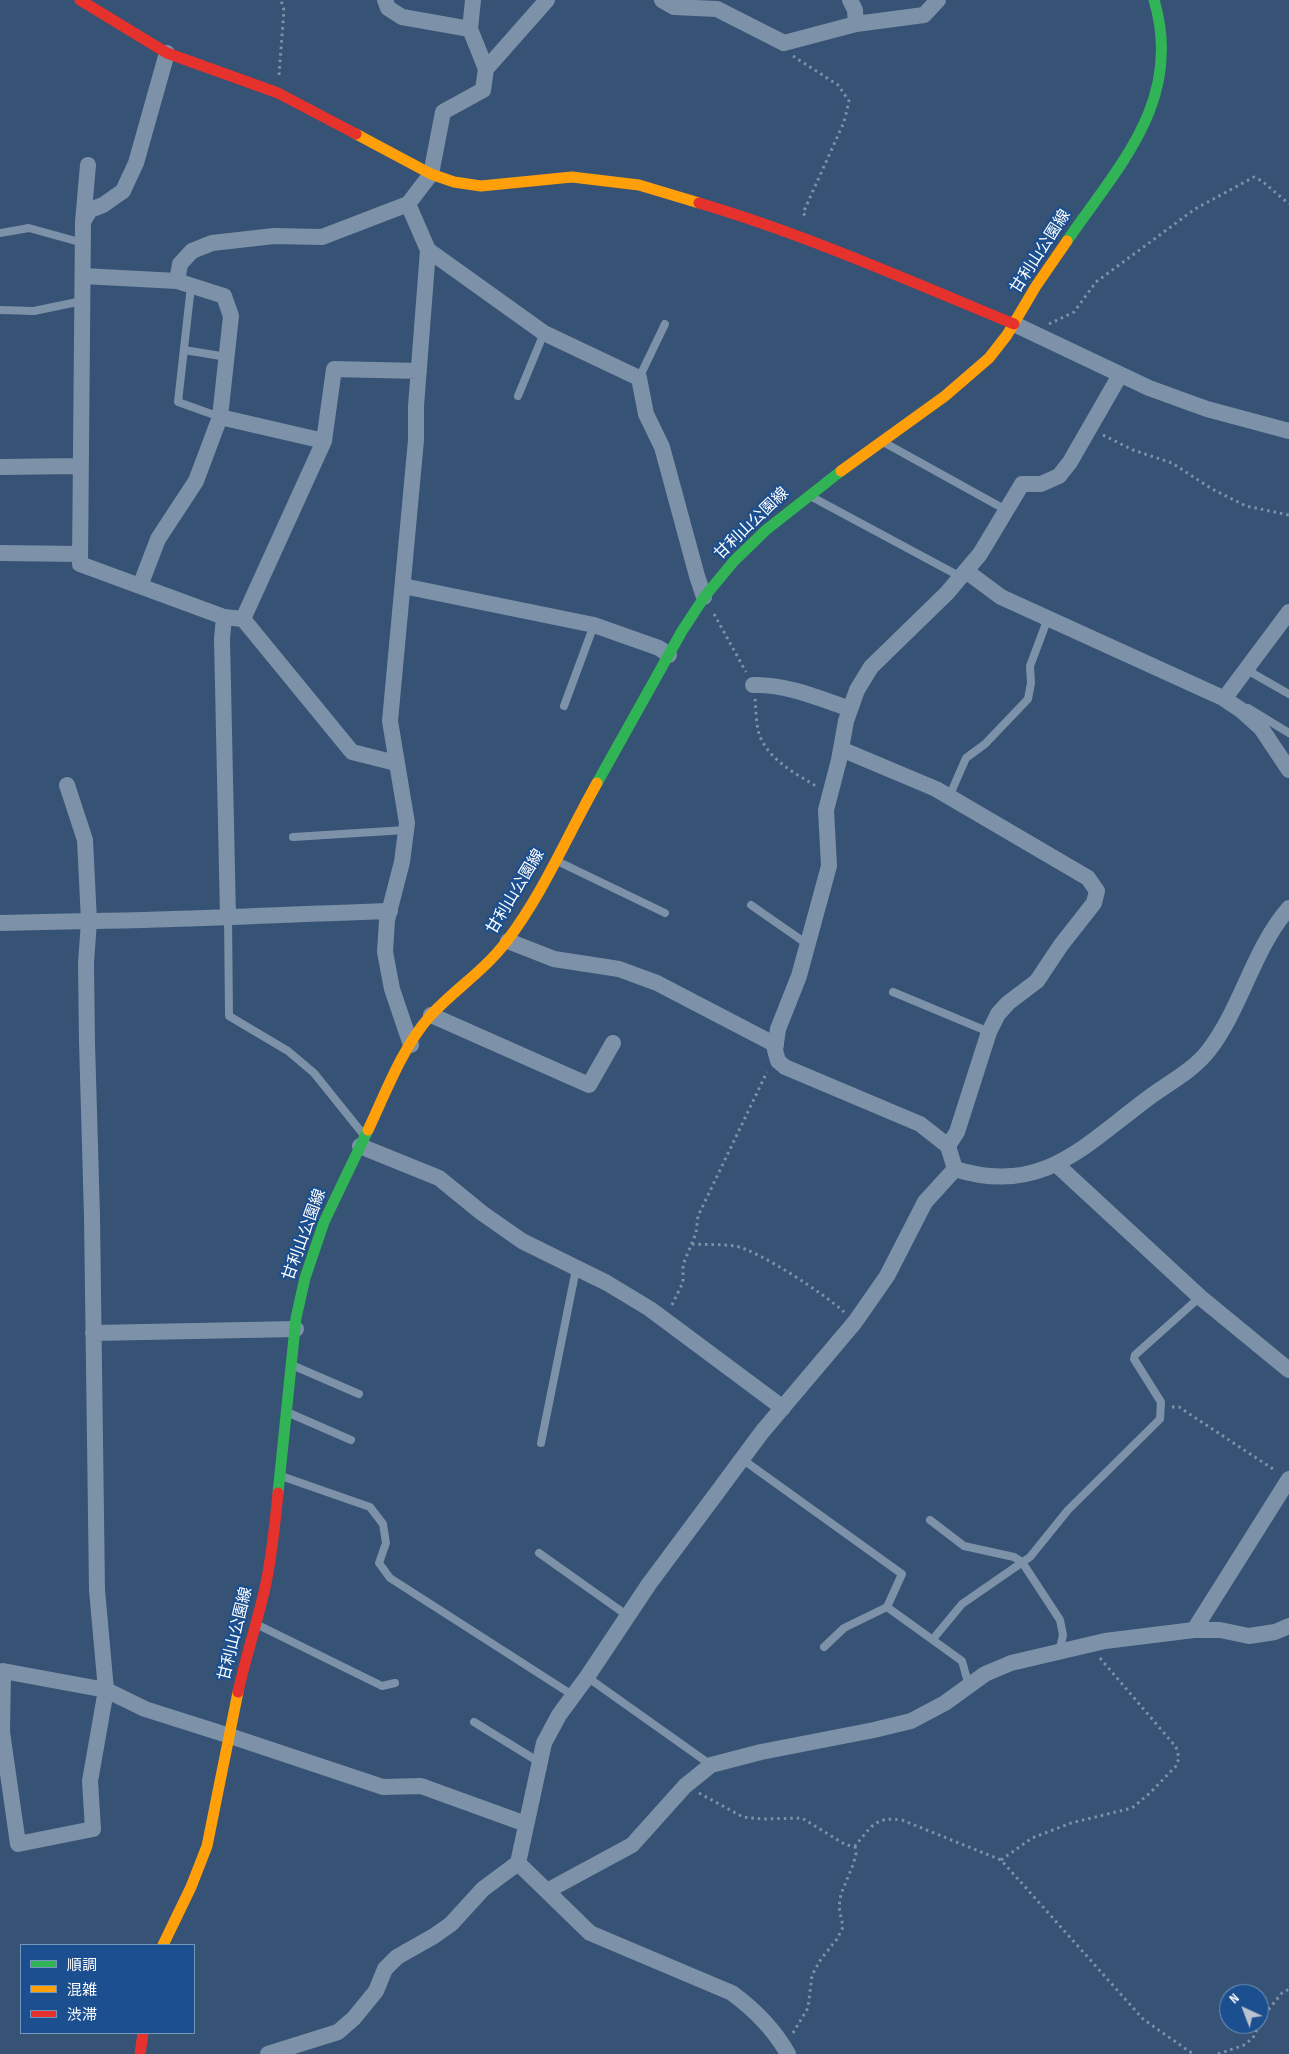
<!DOCTYPE html>
<meta charset="utf-8">
<style>
body{margin:0}
#map{position:relative;width:1289px;height:2054px;overflow:hidden;background:#365274;font-family:"Sofia Sans Condensed","Noto Sans JP",sans-serif}
canvas{display:block}
.legend{position:absolute;left:20px;top:1944px;width:175px;height:90px;box-sizing:border-box;background:#1b4f8f;border:1px solid #7695bc;margin:0;padding:6px 9px;list-style:none;font-size:15px;color:#fff}
.legend li{display:flex;align-items:center;gap:10px;height:25px}
.legend b{width:25px;border:1px solid #7695bc}
.north{position:absolute;left:1219px;top:1984px;width:50px;height:50px;box-sizing:border-box;background:#1b4f8f;border:1px solid #7695bc;border-radius:50%;rotate:317deg;font-size:14px;font-weight:700;line-height:20px;text-align:center;color:#fff}
.north::after{content:'';display:block;margin:auto;width:18px;height:22px;background:#b9c2ce;clip-path:polygon(50% 0,100% 100%,50% 72%,0 100%)}
</style>
<div id="map">
<canvas width="1289" height="2054"></canvas>
<ul class="legend">
<li><b style="height:6px;background:#30b455"></b>順調</li>
<li><b style="height:6px;background:#ff9f0a"></b>混雑</li>
<li><b style="height:6px;background:#e5322d"></b>渋滞</li>
</ul>
<div class="north">N</div>
</div>
<script>
const ctx = document.querySelector('canvas').getContext('2d');
ctx.lineJoin = 'round';
function trace(path, color, width, dash) {
  ctx.strokeStyle = color;
  ctx.lineWidth = width;
  ctx.lineCap = dash ? 'butt' : 'round';
  ctx.setLineDash(dash || []);
  ctx.stroke(path);
}
function label(font, color, halo, rows, align = 'center') {
  ctx.font = font + ' "Sofia Sans Condensed","Noto Sans JP",sans-serif';
  ctx.lineWidth = 4.5;
  ctx.setLineDash([]);
  ctx.textBaseline = 'middle';
  ctx.strokeStyle = halo;
  ctx.fillStyle = color;
  for (const [text, x, y, turn = 0] of rows) {
    ctx.save();
    ctx.translate(x, y);
    ctx.rotate((+turn || 0) * Math.PI / 180);
    ctx.textAlign = isNaN(turn) ? turn : align;
    if (halo) ctx.strokeText(text, 0, 0);
    ctx.fillText(text, 0, 0);
    ctx.restore();
  }
}
const path = new Path2D(`
 M793,56L838,85L849,101L844,122L803,213L807,218
 M279,75L284,10L281,0
 M1049,324L1074,312L1096,282L1195,209L1254,177L1262,181L1289,204
 M1103,435L1133,450L1172,463L1212,489L1246,506L1289,515
 M714,614L746,672
 M755,699C756,709 756,720 758,730C765,758 793,772 816,786
 M692,1244C706,1245 721,1244 735,1246C758,1250 826,1295 844,1312
 M672,1305L683,1282V1265L696,1233L698,1216L767,1072
 M1172,1407H1179L1276,1471
 M699,1793L743,1817L762,1819L802,1818L846,1845L855,1846C871,1827 875,1816 902,1820L1001,1860L1143,2019L1193,2054
 M1001,1860L1032,1838L1071,1823L1132,1808L1150,1793L1176,1766L1179,1758L1176,1747L1099,1657
 M793,2033L808,2008L812,1975L821,1959L837,1939L843,1927L839,1907L841,1894L853,1865L856,1854L855,1846
 M1218,2054L1244,2045L1253,2038L1264,2015L1282,1993L1289,1989`);
const lane = new Path2D(`
 M0,233L29,228L83,243
 M191,286L178,402L220,417
 M0,310L34,311L82,301
 M184,350L227,357
 M639,378L665,324
 M518,396L544,333
 M885,443L1006,510
 M812,497L961,577
 M1247,670L1289,694
 M564,706L594,625
 M1248,708L1289,733
 M949,797L966,758L985,744L1028,699L1031,683L1030,666L1048,618
 M293,837L406,830
 M557,861L665,913
 M751,905L807,944
 M228,917L229,1016L288,1051L314,1073L363,1134
 M893,992L989,1032
 M294,1366L359,1394
 M289,1413L351,1440
 M541,1443L576,1269
 M742,1459L902,1574L887,1607
 M281,1476L370,1507L383,1524L386,1543L379,1563L390,1578L574,1696
 M930,1520L964,1546L1014,1557L1022,1562L1060,1620L1063,1635L1059,1652
 M539,1553L628,1616
 M256,1624L382,1686L395,1683
 M933,1639L962,1604L1030,1557L1068,1510L1160,1419L1161,1402L1134,1359L1135,1355L1200,1297
 M824,1647L844,1628L887,1607L962,1661L969,1686
 M587,1677L711,1765
 M474,1722L539,1762`);
const street = new Path2D(`
 M385,0L388,8L402,17L470,29
 M662,0L674,7L717,9L784,43L856,24L924,15L938,0
 M850,0L855,10L856,24
 M167,53L136,163L123,191L103,205L90,210L83,222L80,564L224,617
 M486,69L547,0
 M83,222L88,165
 M428,250L544,333L639,378L646,414L662,447L697,576L704,597
 M83,276L177,281L180,264L192,251L212,243L274,236L322,237L408,204
 M177,281L224,296L231,316L220,417
 M1014,324L1149,388L1207,409L1289,431
 M0,467L81,466
 M0,553L80,554
 M966,571L1001,597L1223,698L1241,710L1261,728L1289,770
 M140,586L158,539L196,481L220,417L324,441
 M403,586L594,625L659,648L669,655
 M243,619L324,441L334,369L419,371
 M753,685C786,684 819,698 850,709
 M1223,698L1227,695L1289,612
 M841,749L936,789L1088,878L1097,891L1094,903L1061,945L1037,981L1008,1003L998,1014L989,1032L957,1132L948,1146
 M390,911C289,914 189,920 89,921L86,963L87,1042L92,1216L97,1590L106,1690L145,1709L230,1736L383,1787L421,1786L526,1824
 M228,917L222,639L224,617L243,619L352,752L396,763
 M0,923L89,921L85,840L67,785
 M508,941L554,959L619,969L657,983L776,1045
 M431,1015L589,1085L613,1043
 M411,1045L392,989L385,952L387,920L402,862L407,823L390,721L416,440V406L428,250L408,204L431,174L443,112L483,90L486,69L470,29L473,0
 M360,1146L439,1178L482,1213L522,1241L607,1283L650,1309L783,1408
 M1056,1164L1200,1297L1289,1370
 M955,1169L948,1146L920,1124L785,1067L778,1061L775,1050L778,1029L799,976L829,866L826,810L839,760L846,721L857,690L871,667L947,593L980,554L1022,484H1041L1059,476L1070,462L1120,375
 M955,1169C1041,1196 1083,1147 1147,1099C1168,1083 1193,1071 1209,1050C1242,1007 1253,949 1289,908
 M93,1333L296,1329
 M1194,1630L1289,1479
 M3,1671L106,1690L90,1781L93,1829L18,1844L2,1732Z
 M518,1863L590,1933L732,1993C755,2010 774,2029 788,2054
 M547,1891L632,1845L685,1786L711,1765L761,1752L874,1730L911,1721L945,1703L985,1674L1011,1663L1105,1641L1194,1630H1220L1249,1636L1275,1632L1289,1626
 M268,2054L338,2032L354,2018L376,1991L385,1969L397,1957L434,1936L451,1924L483,1889L518,1863L544,1743L559,1715L587,1677L649,1584L719,1490L762,1432L855,1322L887,1276L925,1202L955,1169`);
const fast = new Path2D(`
 M1067,241C1119,165 1184,100 1154,0
 M597,783L682,631L705,596L734,561L766,530L841,471
 M278,1493L296,1318L305,1278L324,1222L368,1130`);
const slow = new Path2D(`
 M356,134L431,174L454,182L481,186L572,177L639,185L699,203
 M841,471L945,396L989,358L1007,335L1036,286L1067,241
 M368,1130C386,1092 402,1048 430,1016C454,990 484,971 506,942C543,894 567,836 597,783
 M163,1945L191,1887L207,1846L238,1692`);
const jam = new Path2D(`
 M80,0L167,53L278,93L356,134
 M699,203C807,235 910,281 1014,324
 M238,1692C246,1656 257,1623 265,1588C272,1556 275,1524 278,1493
 M140,2054L143,2033`);
const streetNames = [
 ["甘利山公園線",1041,252,-57],
 ["甘利山公園線",752,524,-44],
 ["甘利山公園線",516,892,-59],
 ["甘利山公園線",305,1235,-70],
 ["甘利山公園線",236,1634,-76]
];
trace(path, '#7d92a8', 3, [2.5, 4]);
trace(lane, '#7d92a8', 8);
trace(street, '#7d92a8', 16);
trace(fast, '#30b455', 11);
trace(slow, '#ff9f0a', 11);
trace(jam, '#e5322d', 11);
label('16px', '#fff', '#1b4f8f', streetNames);
</script>
